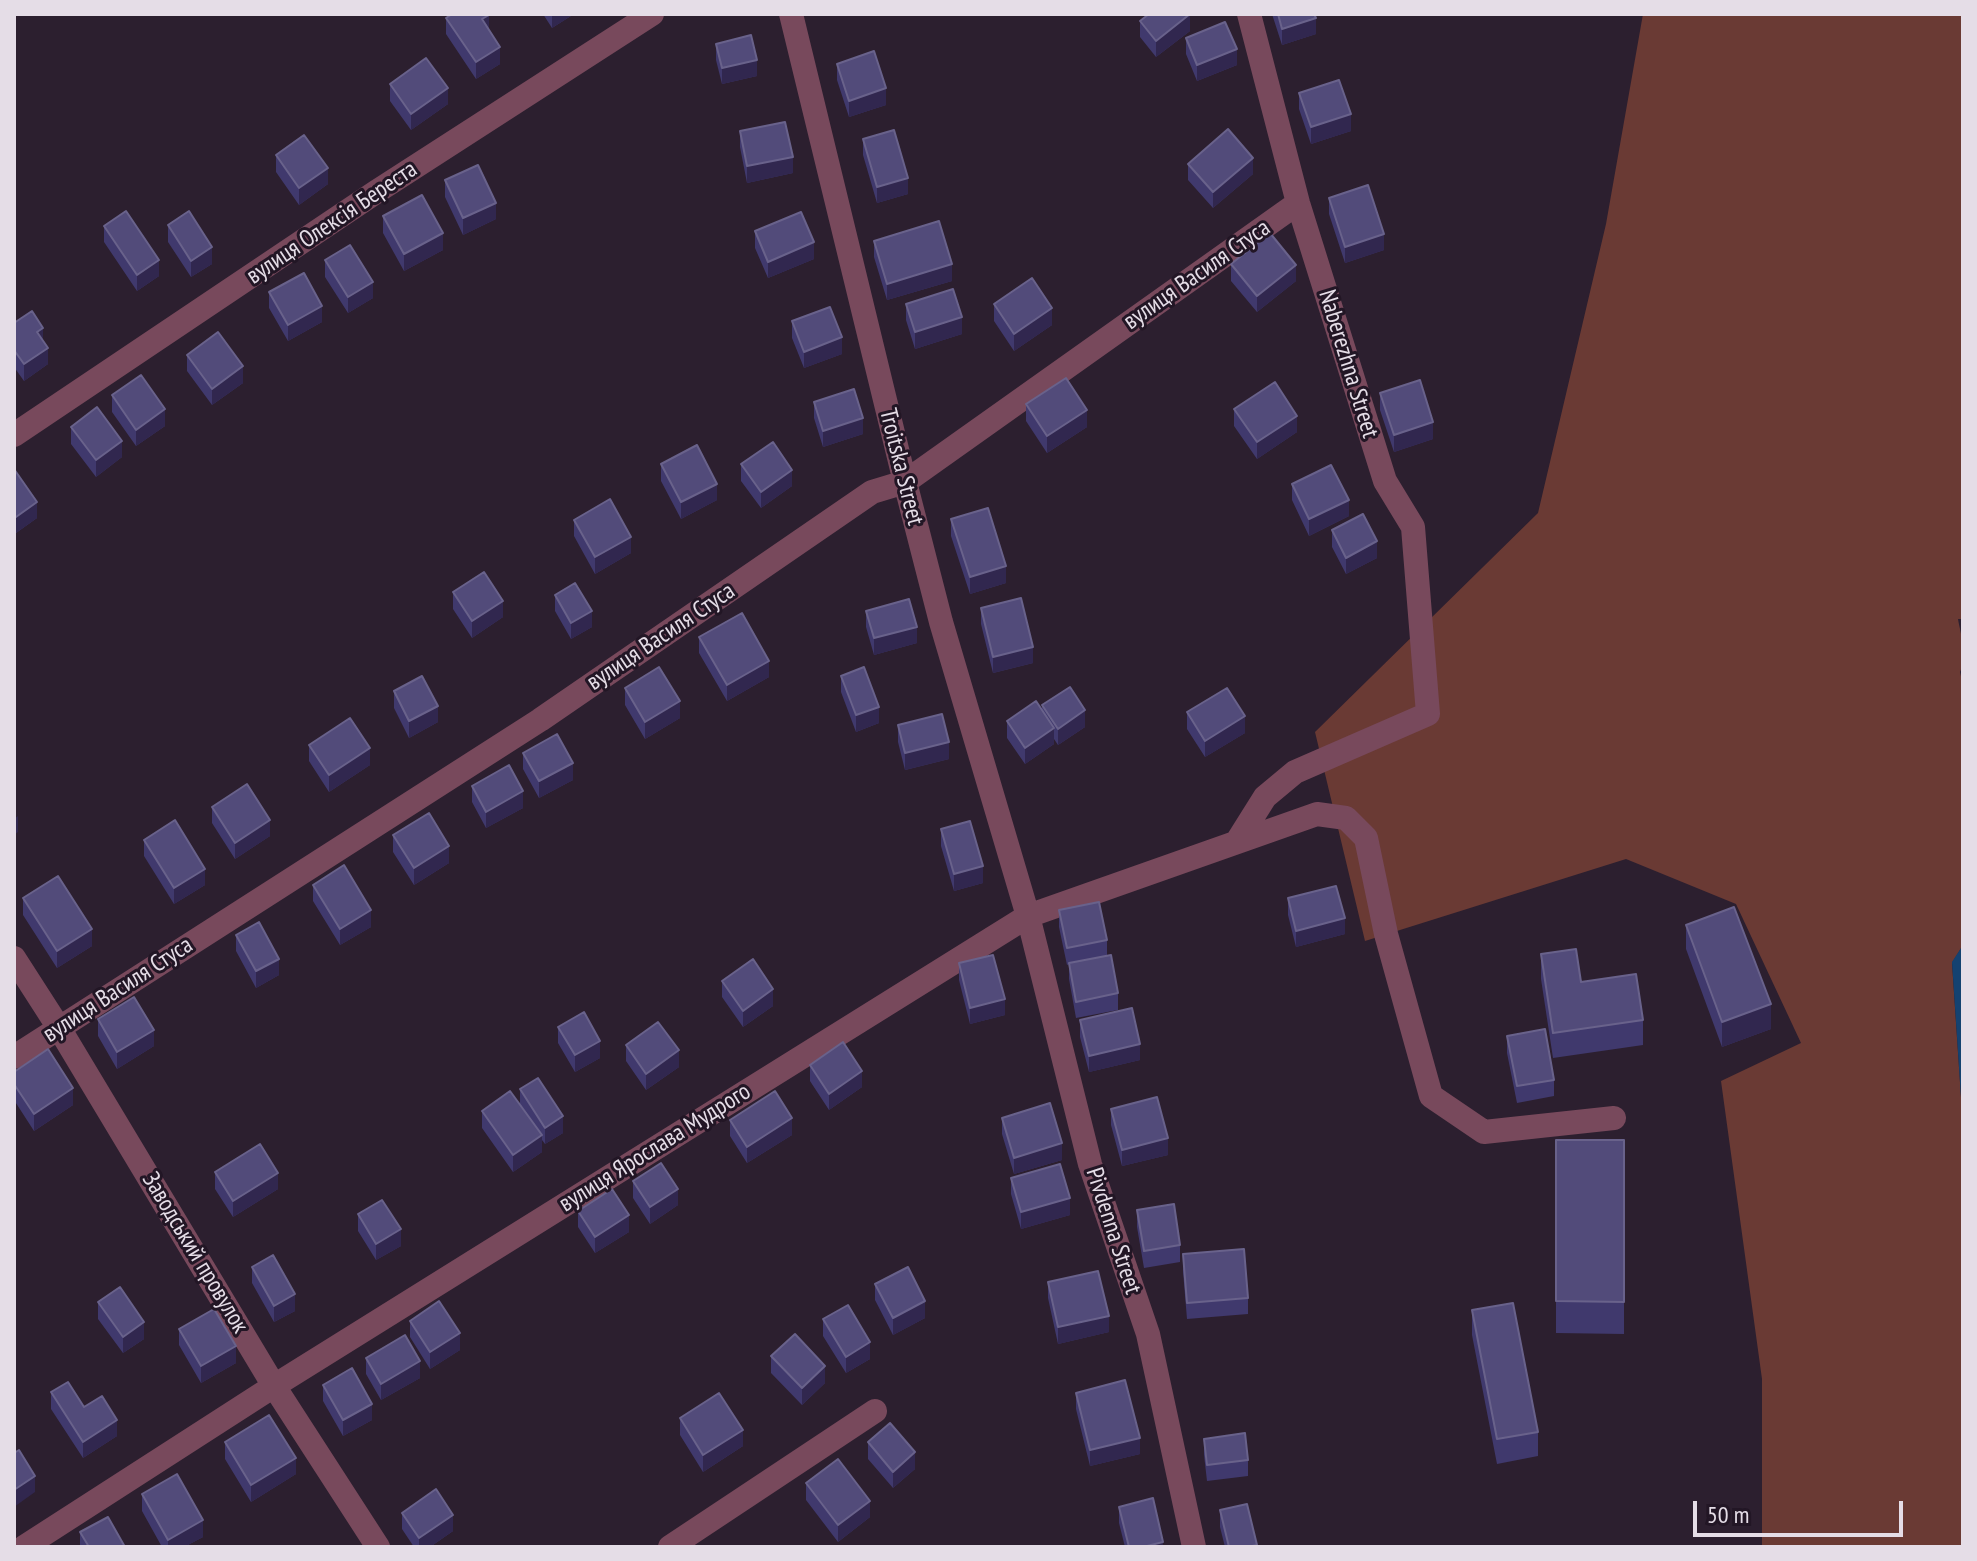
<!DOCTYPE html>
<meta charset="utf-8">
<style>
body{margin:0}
#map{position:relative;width:1977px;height:1561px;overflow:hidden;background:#2c1f2f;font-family:"PT Sans Narrow",sans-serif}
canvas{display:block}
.frame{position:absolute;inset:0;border:16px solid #e5dde7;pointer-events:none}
.scale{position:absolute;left:1693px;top:1501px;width:210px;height:36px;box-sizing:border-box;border:4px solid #e5dde7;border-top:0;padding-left:10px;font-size:24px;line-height:28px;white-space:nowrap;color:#e5dde7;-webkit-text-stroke:6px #221625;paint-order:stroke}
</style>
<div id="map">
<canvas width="1977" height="1561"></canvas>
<div class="frame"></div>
<div class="scale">50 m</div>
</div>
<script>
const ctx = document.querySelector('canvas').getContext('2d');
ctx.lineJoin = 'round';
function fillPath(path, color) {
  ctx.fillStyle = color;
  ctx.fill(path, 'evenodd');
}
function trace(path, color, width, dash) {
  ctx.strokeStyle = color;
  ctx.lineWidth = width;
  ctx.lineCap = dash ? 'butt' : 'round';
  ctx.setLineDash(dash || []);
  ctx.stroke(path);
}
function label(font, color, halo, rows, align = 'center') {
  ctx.font = font + ' "PT Sans Narrow",sans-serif';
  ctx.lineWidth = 6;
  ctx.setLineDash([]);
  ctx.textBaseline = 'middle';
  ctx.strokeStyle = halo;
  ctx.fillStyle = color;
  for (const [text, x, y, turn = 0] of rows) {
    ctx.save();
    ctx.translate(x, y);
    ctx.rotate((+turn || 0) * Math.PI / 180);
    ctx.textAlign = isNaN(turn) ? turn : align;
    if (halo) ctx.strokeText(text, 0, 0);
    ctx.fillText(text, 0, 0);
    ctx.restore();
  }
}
const green = new Path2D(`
 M1643,14H1963V619H1958C1961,636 1968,656 1960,672L1963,685V945L1952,963L1963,1127V1547H1762V1379L1721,1081L1801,1043L1736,904L1626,859L1365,941L1315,732L1538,513L1606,224Z`);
const water = new Path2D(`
 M1963,945V1127L1952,962Z`);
const minor = new Path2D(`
 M791,14L905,482L941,622L1028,916L1090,1164L1148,1334L1194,1547
 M14,435L376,192L652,14
 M1238,840L1265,797L1295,772L1428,714L1413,527L1385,481L1298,203L1249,14
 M14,958L59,1028L274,1386L378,1547
 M14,1057L540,720L872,492L905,482L1298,203
 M24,1547L274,1386L1028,916L1317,814L1346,818L1366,838L1386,934L1431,1096L1484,1132L1614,1118
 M670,1547L875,1411`);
const wall = new Path2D(`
 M543,14H574L552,28Z
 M1272,14H1314L1316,34L1282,45Z
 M446,18L500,64L476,79L446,34Z
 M1140,21L1190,31L1156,57L1140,37Z
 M1186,38L1237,65L1197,81L1186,54Z
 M716,44L757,76L722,84L716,60Z
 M837,64L886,105L849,117L837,80Z
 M390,84L448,104L411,130L390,101Z
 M1299,93L1351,131L1311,144L1299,109Z
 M740,131L793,173L747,183L740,147Z
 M863,139L908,194L877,203L863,155Z
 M276,155L328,184L299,205L276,172Z
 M1188,164L1253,174L1213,208L1188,180Z
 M445,180L496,219L463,235L445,197Z
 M1329,198L1384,250L1345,263L1329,214Z
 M383,216L443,250L404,271L383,233Z
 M168,225L212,264L191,277L168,242Z
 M104,226L159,276L137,291L104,242Z
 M755,231L814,259L768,278L755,248Z
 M874,241L952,281L887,300L874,257Z
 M325,260L373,298L348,313L325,277Z
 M1231,264L1296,281L1257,312L1231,281Z
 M269,292L322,322L288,341L269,308Z
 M906,304L962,334L915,349L906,320Z
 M994,304L1052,325L1014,351L994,321Z
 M792,321L842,354L804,368L792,338Z
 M14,323L43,341L48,364L24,381L14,367Z
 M187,355L243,383L212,405L187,371Z
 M1380,393L1433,439L1394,452L1380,410Z
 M112,395L165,426L136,446L112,412Z
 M814,402L863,434L823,447L814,418Z
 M1026,404L1087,427L1047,453L1026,421Z
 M1234,409L1297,432L1257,459L1234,426Z
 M71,427L122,457L96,477L71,444Z
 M661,464L717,500L681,519L661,481Z
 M741,464L792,486L761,508L741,481Z
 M14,469L37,518L16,533L14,531Z
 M1292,484L1349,516L1309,536L1292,500Z
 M951,519L1006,583L970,594L951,536Z
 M574,520L631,553L595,574L574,536Z
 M1332,530L1377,558L1346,574L1332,547Z
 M453,592L503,617L472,638L453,609Z
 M555,595L592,627L571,639L555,611Z
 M981,608L1033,663L993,673L981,624Z
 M866,611L917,643L874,655L866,627Z
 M699,637L769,677L727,701L699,653Z
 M841,676L879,723L856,732L841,692Z
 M625,688L680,718L645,739L625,705Z
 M394,691L438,722L409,738L394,708Z
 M1042,705L1085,727L1058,745L1054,739V744L1025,764L1007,738V721L1042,711Z
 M1187,712L1245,733L1205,757L1187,729Z
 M898,725L949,759L905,770L898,742Z
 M309,745L370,765L329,792L309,761Z
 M523,753L573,780L539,798L523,769Z
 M472,786L523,808L486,828L472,802Z
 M212,807L270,836L235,859L212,823Z
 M941,829L983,883L954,891L941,846Z
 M393,835L449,863L414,885L393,852Z
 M144,840L205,885L174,904L144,856Z
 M313,885L371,927L340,945L313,901Z
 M23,898L92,946L57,968L23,915Z
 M1288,898L1345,934L1296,947L1288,915Z
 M1059,910L1107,940V955L1118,993V1010L1076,1018L1069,979V964L1067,965L1059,927Z
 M1686,925L1771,1029L1722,1047L1686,949Z
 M236,935L279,975L256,988L236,951Z
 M1541,954L1581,982L1643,1020V1045L1553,1058L1541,979Z
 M959,963L1005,1015L970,1024L959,980Z
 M722,981L773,1006L743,1027L722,997Z
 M98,1019L154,1046L117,1069L98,1036Z
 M1080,1020L1140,1060L1089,1072L1080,1037Z
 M558,1027L600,1058L575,1072L558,1043Z
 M1507,1036L1554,1080V1096L1517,1103L1507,1053Z
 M626,1045L679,1067L646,1090L626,1061Z
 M810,1065L862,1087L829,1110L810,1081Z
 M14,1072L73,1105L34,1131L14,1100Z
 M520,1089L563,1133L545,1144L542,1140V1152L513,1172L482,1128V1111L520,1104Z
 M1111,1109L1168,1155L1122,1166L1111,1125Z
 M1002,1118L1062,1160L1014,1174L1002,1134Z
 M730,1120L792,1135L747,1163L730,1136Z
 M1556,1140H1624V1334L1556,1333Z
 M215,1172L278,1189L233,1217L215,1189Z
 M1011,1178L1070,1215L1021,1229L1011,1194Z
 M633,1181L678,1205L650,1224L633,1198Z
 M1137,1210L1180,1245V1262L1144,1268L1137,1227Z
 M578,1211L629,1232L595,1253L578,1227Z
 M358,1214L401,1246L376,1260L358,1231Z
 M1183,1254L1248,1298V1314L1187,1319L1183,1271Z
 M252,1267L295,1311L274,1322L252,1283Z
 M1048,1282L1109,1332L1058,1344L1048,1298Z
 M875,1284L925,1318L893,1335L875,1300Z
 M98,1302L144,1339L123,1353L98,1319Z
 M1472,1310L1538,1432V1456L1497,1464L1472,1335Z
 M823,1319L870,1359L846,1373L823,1336Z
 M410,1321L460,1350L430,1369L410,1337Z
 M179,1329L236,1363L201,1383L179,1345Z
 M771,1356L825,1383L802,1405L771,1373Z
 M366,1358L420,1378L381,1400L366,1374Z
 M323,1385L372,1420L343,1436L323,1401Z
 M51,1392L84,1407L117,1436L83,1458L51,1409Z
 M1076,1393L1140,1454L1090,1466L1076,1409Z
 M680,1418L743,1446L703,1472L680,1435Z
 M1204,1439L1248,1460V1476L1207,1481L1204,1455Z
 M225,1442L296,1474L251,1502L225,1459Z
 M868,1442L915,1469L893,1488L868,1459Z
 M806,1483L870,1517L838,1542L806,1500Z
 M142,1494L203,1537L184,1547H162L142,1511Z
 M1119,1507L1163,1547H1125L1119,1523Z
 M1220,1510L1257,1547H1225L1220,1527Z
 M402,1513L453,1531L430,1547H414L402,1529Z
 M80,1532L125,1547H80Z`);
const shadedWall = new Path2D(`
 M552,14H574L552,28Z
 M1190,14V31L1156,57V41Z
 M489,15V32L482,19Z
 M1316,18V34L1282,45V29Z
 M500,47V64L476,79V62Z
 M1237,49V65L1197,81V65Z
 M757,60V76L722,84V68Z
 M448,88V104L411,130V114Z
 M886,88V105L849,117V101Z
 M1351,114V131L1311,144V127Z
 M793,157V173L747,183V166Z
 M1253,158V174L1213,208V192Z
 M328,168V184L299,205V188Z
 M908,178V194L877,203V187Z
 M496,203V219L463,235V218Z
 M443,233V250L404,271V254Z
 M1384,234V250L1345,263V247Z
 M814,242V259L768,278V262Z
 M212,247V264L191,277V261Z
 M159,260V276L137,291V275Z
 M952,264V281L887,300V284Z
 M1296,265V281L1257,312V296Z
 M373,282V298L348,313V297Z
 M322,306V322L288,341V325Z
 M1052,308V325L1014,351V334Z
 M962,317V334L915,349V332Z
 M43,328V344L37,332Z
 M842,337V354L804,368V352Z
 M48,348V364L24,381V364Z
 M243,366V383L212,405V389Z
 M165,409V426L136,446V430Z
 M1087,410V427L1047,453V436Z
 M1297,416V432L1257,459V442Z
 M863,418V434L823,447V431Z
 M1433,422V439L1394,452V435Z
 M122,441V457L96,477V460Z
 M792,470V486L761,508V492Z
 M717,484V500L681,519V502Z
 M1349,500V516L1309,536V519Z
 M37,502V518L16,533V517Z
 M631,537V553L595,574V557Z
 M1377,541V558L1346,574V558Z
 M1006,566V583L970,594V577Z
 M503,601V617L472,638V621Z
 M592,611V627L571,639V623Z
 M917,627V643L874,655V638Z
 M1033,647V663L993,673V657Z
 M769,661V677L727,701V685Z
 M680,701V718L645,739V722Z
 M438,706V722L409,738V721Z
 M879,707V723L856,732V715Z
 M1085,710V727L1058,745V729Z
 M1245,716V733L1205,757V741Z
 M1054,728V744L1025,764V748Z
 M949,742V759L905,770V753Z
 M370,748V765L329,792V775Z
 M573,763V780L539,798V781Z
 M523,791V808L486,828V812Z
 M18,816V832L14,835V819Z
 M270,820V836L235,859V843Z
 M449,846V863L414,885V868Z
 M983,866V883L954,891V874Z
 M205,869V885L174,904V888Z
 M371,910V927L340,945V929Z
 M1345,918V934L1296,947V931Z
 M92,929V946L57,968V951Z
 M279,959V975L256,988V971Z
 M16,983V1000L14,1001V984Z
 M773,989V1006L743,1027V1011Z
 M1005,999V1015L970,1024V1008Z
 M1771,1004V1029L1722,1047V1022Z
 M154,1030V1046L117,1069V1052Z
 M600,1041V1058L575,1072V1055Z
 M1140,1044V1060L1089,1072V1056Z
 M679,1050V1067L646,1090V1074Z
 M862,1071V1087L829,1110V1094Z
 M73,1088V1105L34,1131V1114Z
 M563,1116V1133L545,1144V1128Z
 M792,1118V1135L747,1163V1147Z
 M542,1135V1152L513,1172V1155Z
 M1168,1138V1155L1122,1166V1150Z
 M1062,1143V1160L1014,1174V1158Z
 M278,1173V1189L233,1217V1201Z
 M678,1189V1205L650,1224V1207Z
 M1070,1198V1215L1021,1229V1212Z
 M629,1215V1232L595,1253V1237Z
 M401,1229V1246L376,1260V1244Z
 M295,1294V1311L274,1322V1306Z
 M925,1301V1318L893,1335V1318Z
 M1109,1316V1332L1058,1344V1327Z
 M144,1322V1339L123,1353V1337Z
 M460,1333V1350L430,1369V1352Z
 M870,1342V1359L846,1373V1357Z
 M236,1346V1363L201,1383V1366Z
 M420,1361V1378L381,1400V1384Z
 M825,1366V1383L802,1405V1388Z
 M372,1404V1420L343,1436V1420Z
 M117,1420V1436L83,1458V1442Z
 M743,1430V1446L703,1472V1455Z
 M1140,1438V1454L1090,1466V1450Z
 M915,1452V1469L893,1488V1472Z
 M296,1458V1474L251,1502V1485Z
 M35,1476V1492L14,1507V1490Z
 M870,1501V1517L838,1542V1525Z
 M453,1515V1531L430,1547H419V1538Z
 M203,1520V1537L184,1547H168V1540Z
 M1163,1542V1547H1143Z`);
const building = new Path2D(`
 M452,14H488L489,15L482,19L500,47L476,62L446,18Z
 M1149,14H1190L1156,41L1140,21Z
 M1278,14H1314L1316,18L1282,29Z
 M1225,22L1237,49L1197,65L1186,38Z
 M751,35L757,60L722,68L716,44Z
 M874,51L886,88L849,101L837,64Z
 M426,58L448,88L411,114L390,84Z
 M1339,80L1351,114L1311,127L1299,93Z
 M785,122L793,157L747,166L740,131Z
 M1228,129L1253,158L1213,192L1188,164Z
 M894,130L908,178L877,187L863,139Z
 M304,135L328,168L299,188L276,155Z
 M478,165L496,203L463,218L445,180Z
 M1368,185L1384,234L1345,247L1329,198Z
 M422,195L443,233L404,254L383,216Z
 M126,211L159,260L137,275L104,226Z
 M189,211L212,247L191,261L168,225Z
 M801,212L814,242L768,262L755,231Z
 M939,221L952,264L887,284L874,241Z
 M1270,233L1296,265L1257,296L1231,264Z
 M350,245L373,282L348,297L325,260Z
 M304,273L322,306L288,325L269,292Z
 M1032,278L1052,308L1014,334L994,304Z
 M953,289L962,317L915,332L906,304Z
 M830,307L842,337L804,352L792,321Z
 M32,311L43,328L37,332L48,348L24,364L14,350V323Z
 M218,332L243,366L212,389L187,355Z
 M141,375L165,409L136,430L112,395Z
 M1066,378L1087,410L1047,436L1026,404Z
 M1420,380L1433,422L1394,435L1380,393Z
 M1275,382L1297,416L1257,442L1234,409Z
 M854,389L863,418L823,431L814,402Z
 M97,407L122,441L96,460L71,427Z
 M773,442L792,470L761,492L741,464Z
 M697,445L717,484L681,502L661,464Z
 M1331,465L1349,500L1309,519L1292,484Z
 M14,469L37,502L16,517L14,515Z
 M610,499L631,537L595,557L574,520Z
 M988,508L1006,566L970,577L951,519Z
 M1363,514L1377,541L1346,558L1332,530Z
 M484,572L503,601L472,621L453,592Z
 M575,583L592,611L571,623L555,595Z
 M1021,598L1033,647L993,657L981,608Z
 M909,599L917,627L874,638L866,611Z
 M742,613L769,661L727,685L699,637Z
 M659,667L680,701L645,722L625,688Z
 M864,667L879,707L856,715L841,676Z
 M422,676L438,706L409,721L394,691Z
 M1070,687L1085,710L1058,729L1042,705Z
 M1227,688L1245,716L1205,741L1187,712Z
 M1036,701L1054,728L1025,748L1007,721Z
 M942,714L949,742L905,753L898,725Z
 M350,718L370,748L329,775L309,745Z
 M557,734L573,763L539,781L523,753Z
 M509,765L523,791L486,812L472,786Z
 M247,784L270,820L235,843L212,807Z
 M429,813L449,846L414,868L393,835Z
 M175,820L205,869L174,888L144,840Z
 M970,821L983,866L954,874L941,829Z
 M344,865L371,910L340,929L313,885Z
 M58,876L92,929L57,951L23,898Z
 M1336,886L1345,918L1296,931L1288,898Z
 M1099,902L1107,940L1067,948L1059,910Z
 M1734,907L1771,1004L1722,1022L1686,925Z
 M259,922L279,959L256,971L236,935Z
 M1576,949L1581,982L1636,974L1643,1020L1553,1033L1541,954Z
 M993,955L1005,999L970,1008L959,963Z
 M1111,955L1118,993L1076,1002L1069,963Z
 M753,959L773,989L743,1011L722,981Z
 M134,997L154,1030L117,1052L98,1019Z
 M1132,1008L1140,1044L1089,1056L1080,1020Z
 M584,1012L600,1041L575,1055L558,1027Z
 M658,1022L679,1050L646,1074L626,1045Z
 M1545,1029L1554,1080L1517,1086L1507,1036Z
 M843,1042L862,1071L829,1094L810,1065Z
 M48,1049L73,1088L34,1114L14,1084V1072Z
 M538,1078L563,1116L545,1128L520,1089Z
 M510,1091L542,1135L513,1155L482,1111Z
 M775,1091L792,1118L747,1147L730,1120Z
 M1157,1097L1168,1138L1122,1150L1111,1109Z
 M1050,1103L1062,1143L1014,1158L1002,1118Z
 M1556,1140H1624V1302L1556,1301Z
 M260,1144L278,1173L233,1201L215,1172Z
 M661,1163L678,1189L650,1207L633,1181Z
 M1060,1164L1070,1198L1021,1212L1011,1178Z
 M612,1189L629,1215L595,1237L578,1211Z
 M382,1200L401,1229L376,1244L358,1214Z
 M1174,1204L1180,1245L1144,1251L1137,1210Z
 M1244,1249L1248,1298L1187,1303L1183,1254Z
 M273,1255L295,1294L274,1306L252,1267Z
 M908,1267L925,1301L893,1318L875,1284Z
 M1098,1271L1109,1316L1058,1327L1048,1282Z
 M120,1287L144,1322L123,1337L98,1302Z
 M439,1301L460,1333L430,1352L410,1321Z
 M1513,1303L1538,1432L1497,1439L1472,1310Z
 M848,1305L870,1342L846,1357L823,1319Z
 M214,1309L236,1346L201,1366L179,1329Z
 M795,1334L825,1366L802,1388L771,1356Z
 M405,1335L420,1361L381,1384L366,1358Z
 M352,1368L372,1404L343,1420L323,1385Z
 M1125,1380L1140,1438L1090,1450L1076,1393Z
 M68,1382L84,1407L102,1396L117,1420L83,1442L51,1392Z
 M719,1393L743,1430L703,1455L680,1418Z
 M269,1415L296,1458L251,1485L225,1442Z
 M890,1423L915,1452L893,1472L868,1442Z
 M1245,1433L1248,1460L1207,1465L1204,1439Z
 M19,1450L35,1476L14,1490V1453Z
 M838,1459L870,1501L838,1525L806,1483Z
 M177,1474L203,1520L168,1540L142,1494Z
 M436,1489L453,1515L419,1538L402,1513Z
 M1153,1498L1163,1542L1143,1547H1129L1119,1507Z
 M1247,1504L1257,1545L1247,1547H1229L1220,1510Z
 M108,1517L125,1547H89L80,1532Z`);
const streetNames = [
 ["вулиця Олексія Береста",332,223,-34],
 ["вулиця Василя Стуса",1197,275,-35],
 ["Naberezhna Street",1348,364,73],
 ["Troitska Street",901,467,76],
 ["вулиця Василя Стуса",661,637,-34],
 ["вулиця Василя Стуса",118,990,-33],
 ["вулиця Ярослава Мудрого",655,1148,-32],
 ["Pivdenna Street",1113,1231,72],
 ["Заводський провулок",195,1253,59]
];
fillPath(green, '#6a3a34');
fillPath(water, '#144271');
trace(minor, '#78495c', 24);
fillPath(wall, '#40396d');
fillPath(shadedWall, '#31274f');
fillPath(building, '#524b7a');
trace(building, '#69628b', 2);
label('24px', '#e5dde7', '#221625', streetNames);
</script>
